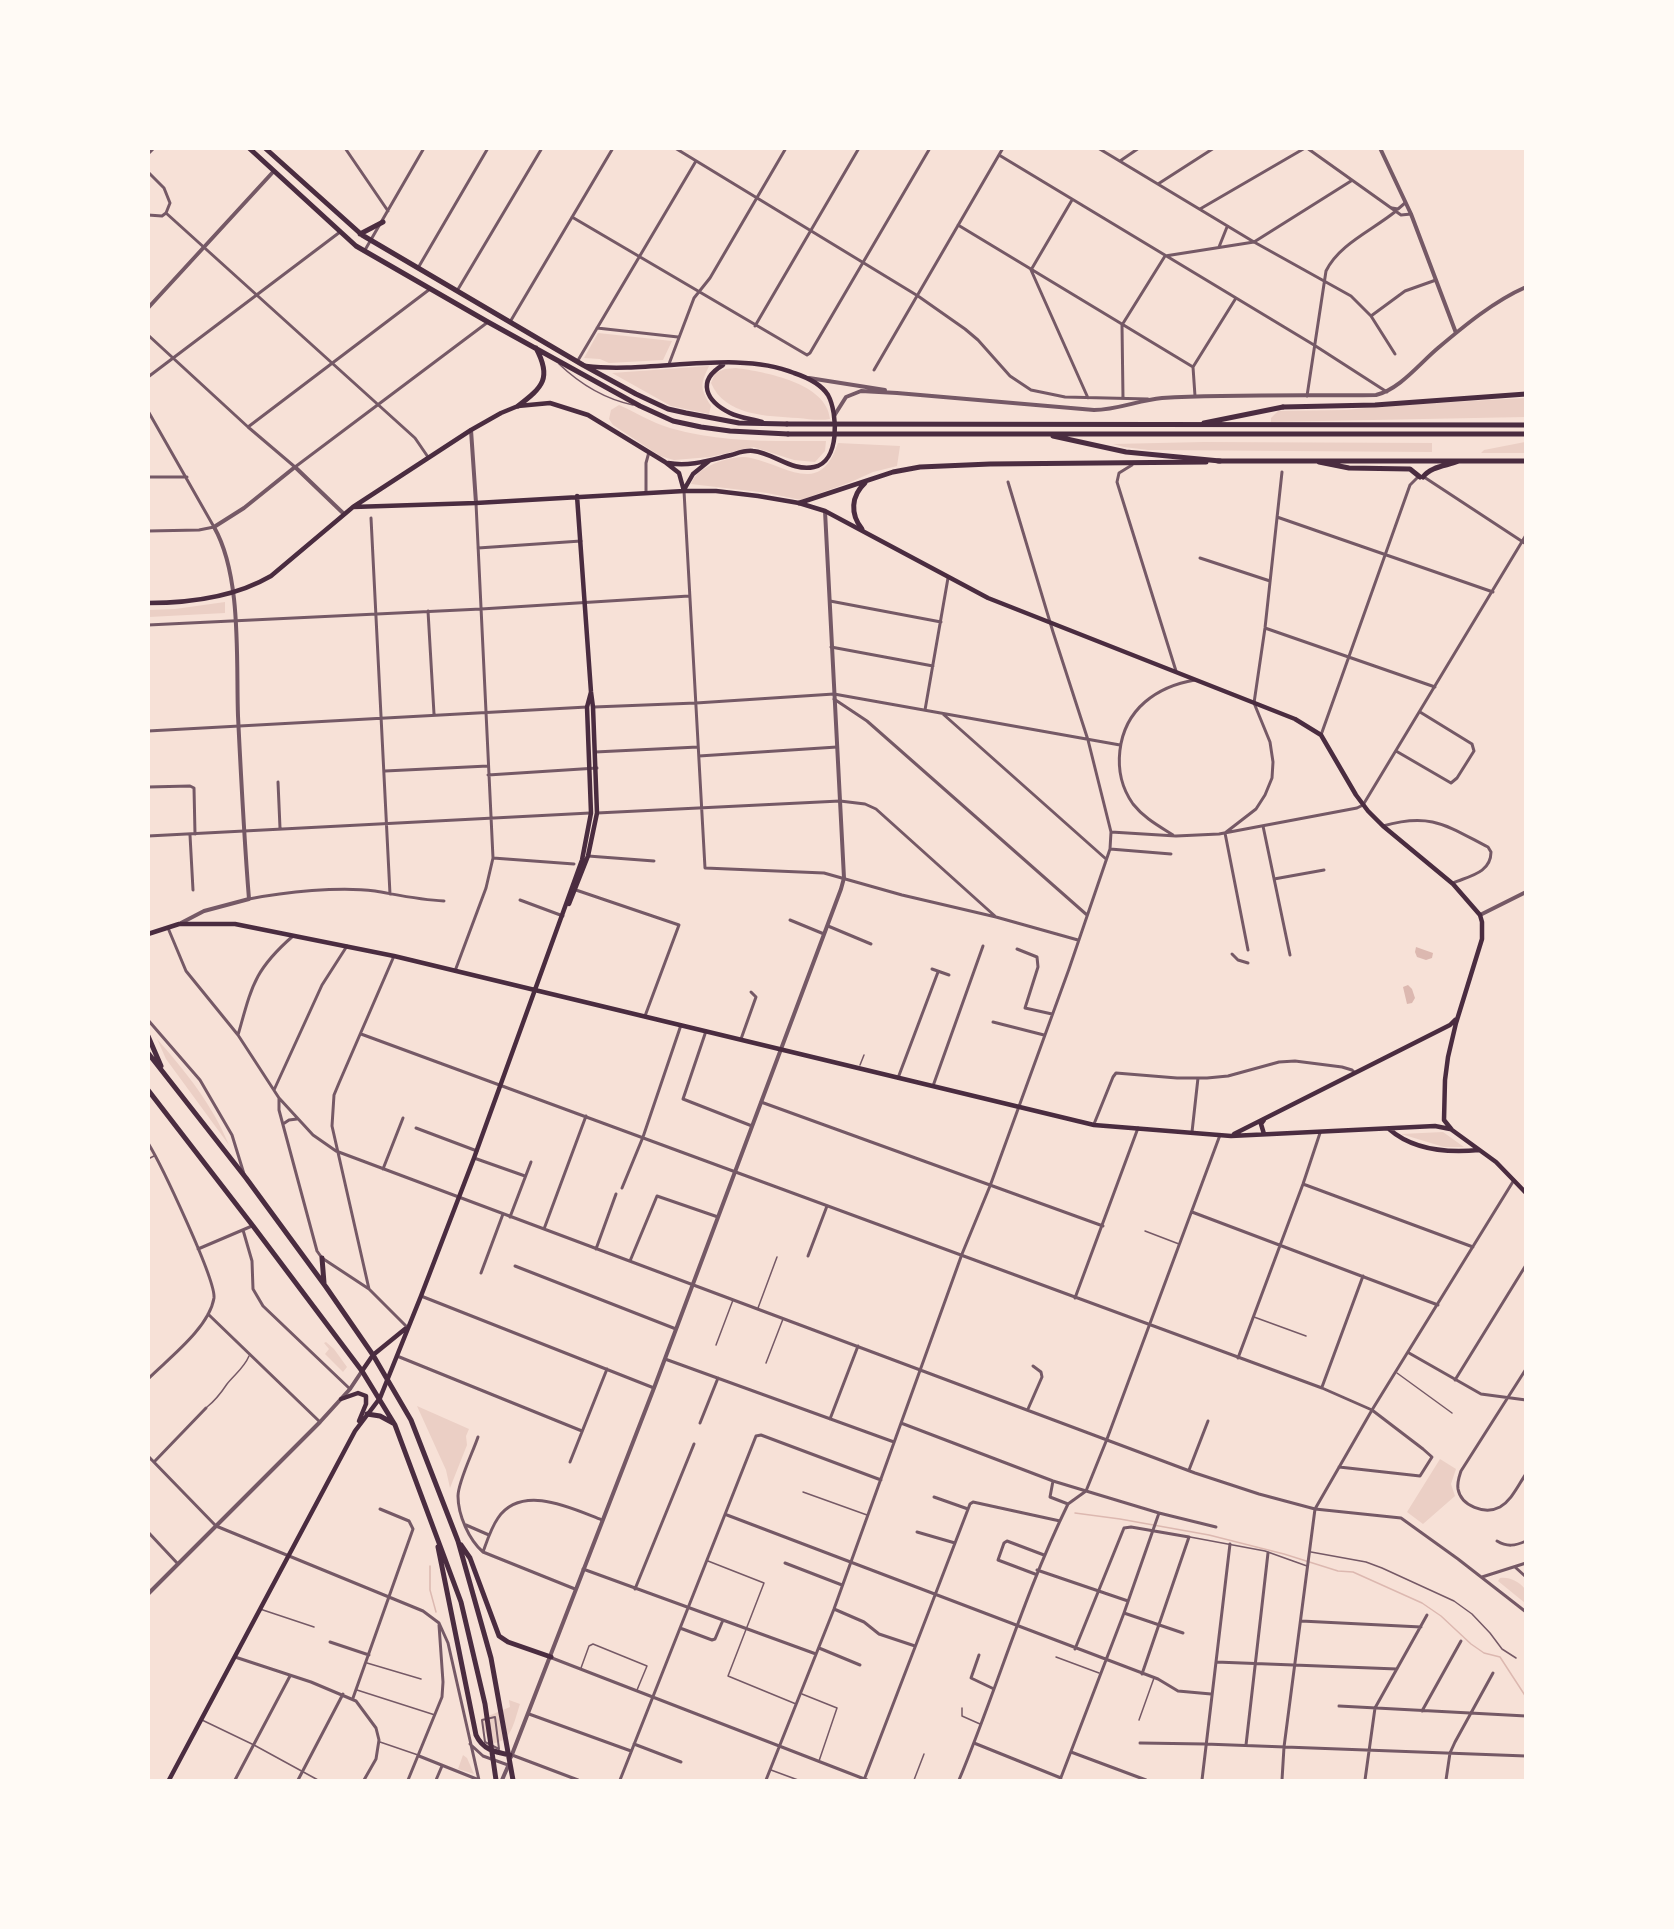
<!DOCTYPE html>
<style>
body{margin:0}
#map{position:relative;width:1674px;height:1929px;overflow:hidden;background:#f7e1d7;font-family:"Noto Sans",sans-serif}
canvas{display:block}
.frame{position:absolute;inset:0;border:150px solid #fffaf5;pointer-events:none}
</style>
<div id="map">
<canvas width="1674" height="1929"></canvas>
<div class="frame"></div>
</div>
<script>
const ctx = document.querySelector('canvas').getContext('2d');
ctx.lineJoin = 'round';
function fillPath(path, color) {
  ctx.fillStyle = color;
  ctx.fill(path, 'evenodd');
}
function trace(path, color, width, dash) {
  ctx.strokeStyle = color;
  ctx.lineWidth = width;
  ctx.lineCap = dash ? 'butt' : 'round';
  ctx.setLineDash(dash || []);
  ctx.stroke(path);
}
const green = new Path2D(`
 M598,333L672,341L663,360L609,363L600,359L584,358Z
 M709,366C700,385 700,388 711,406L709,414L671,406L612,373Z
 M736,368C765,372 827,383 830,419C820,421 808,419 798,418C767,416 725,416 711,383L715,373L725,369Z
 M1525,398V417L1271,422V418L1278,411L1346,410L1397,405Z
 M619,405C635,412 652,423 670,428C722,443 772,441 826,441L825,451L815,462L794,460L753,447L710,457L674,460L660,456L613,425L609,419L611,410Z
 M1204,442L1432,443V452L1148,450L1124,447L1113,444Z
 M1525,442V453H1481L1484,450Z
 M838,443L900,446L897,466L873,472L851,482L801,500L767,493L691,484C695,474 701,470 711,465C722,460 739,455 751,458C788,466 820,497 838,443Z
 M225,602V613L149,617V610L175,609Z
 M157,1039C186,1072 212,1104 229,1145L166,1059Z
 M1443,1132L1464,1147H1444L1401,1134Z
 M326,1342L334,1349L347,1367L343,1372L325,1354L329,1349L324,1343Z
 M417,1406L469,1429L466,1436L467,1445L450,1488L446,1470Z
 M1440,1459L1456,1469L1451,1484L1455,1496L1423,1524L1407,1512Z
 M1500,1578C1510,1577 1518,1581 1525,1589V1603L1498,1581Z
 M509,1700L520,1704C515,1718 512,1742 494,1743L487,1737L481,1719L510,1707Z
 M463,1755L467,1758L474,1774L458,1769Z`);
const water = new Path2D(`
 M1416,947L1433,953L1432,958L1426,960L1417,957L1415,952Z
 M1408,985L1412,989L1415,998L1412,1003L1407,1004L1403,987Z`);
const stream = new Path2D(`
 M1075,1513L1120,1519L1209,1535L1284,1554L1338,1571L1353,1572L1422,1603L1441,1616L1471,1644L1484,1653L1500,1657L1526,1697
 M430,1566V1590L436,1612`);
const service = new Path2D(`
 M559,364C580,384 605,399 633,405
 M860,1065L864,1055
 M148,1159L154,1156
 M1145,1231L1179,1244
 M758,1308L777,1257
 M1254,1317L1306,1336
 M716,1345L733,1300
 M766,1363L783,1319
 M1397,1373L1452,1413
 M207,1407C216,1400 221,1393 227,1384C235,1374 244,1368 249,1356
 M803,1492L867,1515
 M1190,1537L1265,1551L1307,1566
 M1311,1552L1366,1562L1382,1568L1454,1601L1472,1614L1490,1633L1502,1649L1516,1658
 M708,1561L764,1583L728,1676L796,1704
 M260,1609L314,1627
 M1056,1657L1099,1673
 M367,1663L421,1679
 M581,1668L589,1646L593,1644L647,1666L637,1690
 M357,1690L435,1715
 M802,1694L837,1708L819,1761
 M962,1708V1716L980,1724
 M202,1720L254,1745L318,1780
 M1139,1720L1154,1678
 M380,1742L418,1755
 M771,1770L798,1780
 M914,1780L924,1754`);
const pedestrian = new Path2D(`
 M495,1717L499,1749L485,1742L482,1720Z`);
const minor = new Path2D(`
 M345,148L388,211
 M675,148L918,296L965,329L978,340L1010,376L1031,390L1065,397L1148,399
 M1098,148L1254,242L1351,296L1371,316L1395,354
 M1307,148L1401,215L1411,214
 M148,154L154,148
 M999,155L1314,345L1387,392
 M1120,161L1139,148
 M148,172L164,188L170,203L166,213L162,216L148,215
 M1158,184L1214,148
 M1072,200L1031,270L1088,398
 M1392,208L1398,209L1405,203
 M1200,209L1305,148
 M166,213L415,438L428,457
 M572,217L807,355L810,353L930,148
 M958,225L1193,367
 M1219,247L1227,227
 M365,250L424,148
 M418,268L488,148
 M457,291L542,148
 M1371,316L1405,291L1436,280
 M510,322L613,148
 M755,326L859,148
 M597,328L678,337
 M148,335L248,427L295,467L488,322
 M577,362L696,161
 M669,364L694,298L710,278L786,148
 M874,370L1003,148
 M148,377L340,232
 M1195,396L1193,367L1236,298
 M1307,396L1326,271C1339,244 1373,230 1396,211
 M1123,398L1122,325L1165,256L1254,242L1351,181
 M148,411L214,527L199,530L148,531
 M248,427L430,289
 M1132,465L1119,473L1117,482L1176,671
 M148,477H187
 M1424,477L1526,544
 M684,491L705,868L824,873L902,895L996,917L1078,940
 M646,492V463L649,452
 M1277,517L1493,592
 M371,518L390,894
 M478,548L581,541
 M1200,558L1270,581
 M830,601L941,622
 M428,611L434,714
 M148,625L481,609L689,596
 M1265,628L1435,687
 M831,647L933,666
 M834,699L867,721L1087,915
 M594,707L696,703L834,694L1120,745
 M925,710L948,578
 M943,714L1106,859
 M148,731L587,707
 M1321,735L1410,485L1418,477
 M1396,751L1451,783L1457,778L1474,751L1472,744L1420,712
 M595,752L698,747
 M699,756L837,747
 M385,771L488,766
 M488,775L597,768
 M278,782L280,828
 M148,787L190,786L194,788L195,834
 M597,813L840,801L865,804L876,809L996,917
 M1263,826L1290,955
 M1383,826C1431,812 1447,826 1488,847L1491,852C1491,873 1469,876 1453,883
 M1111,832L1176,836L1219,834L1357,808L1363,805L1526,535
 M190,835L193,890
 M1173,835C1159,826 1144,818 1133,804C1111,773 1116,727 1145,702C1159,690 1177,683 1195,680
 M148,836L590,813
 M1110,849L1171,854
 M588,856L654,861
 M493,858L574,864
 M1274,879L1324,870
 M573,889L679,925L645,1016
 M249,899C284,892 340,886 375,891C398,895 420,900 444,901
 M520,900L563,916
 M790,920L824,934
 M828,926L871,944
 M168,928L186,971L238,1035L279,1098L313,1135L336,1151L1195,1473L1259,1494L1315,1509L1401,1518L1458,1559L1526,1612
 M1017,949L1037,957L1038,967L1025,1008L1052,1014
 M1248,950L1225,833L1256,809L1265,795L1272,778L1273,762L1270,742L1254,703L1265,628L1282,472
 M1232,954L1238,960L1248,963
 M932,969L949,975
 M455,971L486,888L493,858L476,503
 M148,1020L200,1080L232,1135L244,1174
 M993,1022L1044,1035
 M706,1031L683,1099L752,1126
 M361,1034L1322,1388L1372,1410L1423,1449L1432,1457L1420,1476L1339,1467
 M238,1035C252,986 254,970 293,936
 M741,1039L756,997L751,992
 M898,1078L938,972
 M933,1086L983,946
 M274,1090L322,985L347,946
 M279,1098V1110L317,1251L322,1258L369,1289L407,1327
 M761,1102L1103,1226
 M283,1124L289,1120L297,1119
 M1094,1124L1113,1077L1116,1073L1177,1078H1207L1228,1076L1279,1062L1295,1061L1342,1067L1352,1070L1355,1073
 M416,1128L477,1151
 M1192,1132L1198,1078
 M148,1143C161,1164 216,1280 214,1298C209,1328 169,1358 148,1379
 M474,1158L525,1176
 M383,1169L403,1118
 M1303,1184L1473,1247
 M622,1188L643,1137L681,1025
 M1192,1212L1438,1305
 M510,1217L531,1162
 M544,1229L586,1116
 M243,1230L252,1261L253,1289L263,1306L350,1389
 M198,1249L252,1226
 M596,1249L616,1194
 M808,1256L827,1206
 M630,1261L657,1196L718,1217
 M515,1266L676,1329
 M481,1273L503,1214
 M369,1289L332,1126L334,1095L339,1083L394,956
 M421,1296L654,1388
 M1075,1298L1138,1128
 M208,1314L320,1422
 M1409,1353L1481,1394L1526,1400
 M397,1356L582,1431
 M1238,1358L1303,1184L1320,1133
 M665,1359L894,1442
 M1526,1369L1461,1471C1459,1477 1457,1482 1458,1489C1461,1506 1485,1515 1500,1507C1512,1500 1518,1485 1526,1474
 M1455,1380L1526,1265
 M1322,1387L1363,1276
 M1028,1409L1042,1377L1041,1372L1033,1366
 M830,1419L858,1346
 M700,1423L718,1378
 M901,1423L1053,1481L1159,1513L1216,1527
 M478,1437C473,1452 458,1482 458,1496C458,1515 469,1540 483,1552L575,1589
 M148,1456L216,1526L423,1611L439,1623L448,1643L479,1780
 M154,1462L206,1408
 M570,1462L607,1369
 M1189,1470L1208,1421
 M1053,1481L1050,1497L1068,1504
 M934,1497L968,1509
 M1068,1504L1086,1491L1107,1439L1220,1135
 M727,1515L1158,1679L1178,1691L1211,1694
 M466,1525L489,1535
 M148,1532L178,1564
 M917,1532L955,1543
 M1497,1541C1507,1547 1515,1546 1526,1541
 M483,1552C487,1541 491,1528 498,1518C522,1483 573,1509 602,1520
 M785,1563L842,1585
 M1515,1567L1526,1577
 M583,1569L816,1654
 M1037,1570L1128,1601
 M1035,1574L998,1560L1004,1543L1007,1541L1044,1555
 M1482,1577L1526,1563
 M635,1589L694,1444
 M834,1609L864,1622L879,1634L915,1646
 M1124,1613L1183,1633
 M1301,1621L1421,1627
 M680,1628L712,1640L715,1639L723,1620
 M330,1642L369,1655
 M819,1648L860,1665
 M1075,1649L1124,1528L1131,1527L1189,1537L1142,1674
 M979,1655L971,1678L994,1689
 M235,1657L311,1682L356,1701L376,1728L379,1740L376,1759L364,1780
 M552,1658L867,1780
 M1216,1662L1397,1669
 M353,1698L413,1529L409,1521L380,1509
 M1339,1706L1526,1716
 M1422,1711L1461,1641
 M529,1714L631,1751
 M974,1743L1061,1778
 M1140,1743L1205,1744L1526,1756
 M470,1744L483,1756L508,1765
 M634,1744L681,1762
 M1246,1745L1268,1553
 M1071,1752L1146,1780
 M512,1755L578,1780
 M419,1756L479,1780
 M235,1780L290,1676
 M298,1780L343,1694
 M408,1780L442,1697L443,1682L439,1625
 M436,1780L442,1766
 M620,1780L756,1436L761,1435L881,1480
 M766,1780L834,1609L962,1254L990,1186L1069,969L1110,849L1111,832L1088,740L1053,632L1008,482
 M864,1780L970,1504L973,1502L1060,1521
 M959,1780C997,1689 1024,1594 1068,1504
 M1060,1780L1124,1613L1159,1513
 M1202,1780L1230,1544
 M1282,1780L1284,1747L1315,1509L1372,1410L1514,1180
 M1365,1780L1375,1708L1427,1615
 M1446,1780L1450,1753L1455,1742L1493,1673`);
const tertiary = new Path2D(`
 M1380,148L1411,214L1456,333
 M148,308L273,172
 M809,378L885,390
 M834,416L846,397L861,391L897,393L1094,410C1117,410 1139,400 1162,398C1233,394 1305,396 1376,395C1400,389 1419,364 1438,348C1464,326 1494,301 1526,287
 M471,430L476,503
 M1480,915L1526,892
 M181,923L204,911L249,899C244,838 241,777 238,716C236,660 242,576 214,527L244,508L295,467L344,514
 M148,1594L320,1422L350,1389L362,1371
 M511,1757L654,1388L841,889L844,878L825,511
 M502,1780L509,1764`);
const secondary = new Path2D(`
 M723,365C696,381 706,401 730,413C740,418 752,419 762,422
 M586,366C651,374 736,349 794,373C806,377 821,384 828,395C838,413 840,462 814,467C792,472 774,453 753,451C745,450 738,453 731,455C710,460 690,467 668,463
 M685,488L693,474L709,461
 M353,507L476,503L684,491H716L758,496L799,503L825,511L988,598L1295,719L1321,735L1356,795L1368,811L1383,826L1453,884L1480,915L1482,922V939L1456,1023L1448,1057L1445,1080L1444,1120L1452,1130L1496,1162L1526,1193
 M148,603C190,603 235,597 271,576L353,507L471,430L501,413L518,406L550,403L588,415L665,462L679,473L684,491
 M569,904L588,856L597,813L593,707L591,692L577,496
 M148,934L179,924H235L394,956L1094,1125L1231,1136L1435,1126L1450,1129
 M1264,1120L1261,1124L1264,1134
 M1389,1129C1414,1151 1448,1153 1479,1150
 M1234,1134L1450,1025L1455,1020
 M362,1371L373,1355L405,1329
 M341,1399L358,1393L366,1396V1404L359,1421
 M169,1780L355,1431L380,1398L421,1296L474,1158L582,860L591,813L587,707L591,692`);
const trunk = new Path2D(`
 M249,148L356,246L488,322L640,406L673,421L701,427L730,431L788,434
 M265,148L362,235L583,365L636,394L668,409L686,413L739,423L787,424
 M360,234L383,222
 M518,406C543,387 552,378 536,348
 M1283,407L1375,405L1526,394
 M1218,461H1526
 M1319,462L1349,468L1410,469L1420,477
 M1423,477C1431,466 1447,466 1459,461
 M799,503L893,472L920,467L990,464L1206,462
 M862,529C850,514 851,496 865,483
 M148,1036L161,1066
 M148,1053L246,1178L326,1287L373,1355L411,1420L458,1541L491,1658L513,1780
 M148,1090L253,1226L362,1371L395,1425L461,1602L485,1704L496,1780
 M322,1258L324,1283
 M367,1414L380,1416L393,1423
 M461,1545L470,1558L499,1636L508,1642L551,1657
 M438,1547L476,1735C483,1750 495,1752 510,1755`);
const motorway = new Path2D(`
 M1204,423L1283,407
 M787,424L1526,425
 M788,434H1526
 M1053,436L1126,452L1220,461`);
fillPath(green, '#ebcfc5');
fillPath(water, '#dcb8b0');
trace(stream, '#dcb8b0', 1.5);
trace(service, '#755966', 1.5);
trace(pedestrian, '#755966', 2);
trace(minor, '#755966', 3);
trace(tertiary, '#755966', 4);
trace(secondary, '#4a2c40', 4.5);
trace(trunk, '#4a2c40', 5);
trace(motorway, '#4a2c40', 5);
</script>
